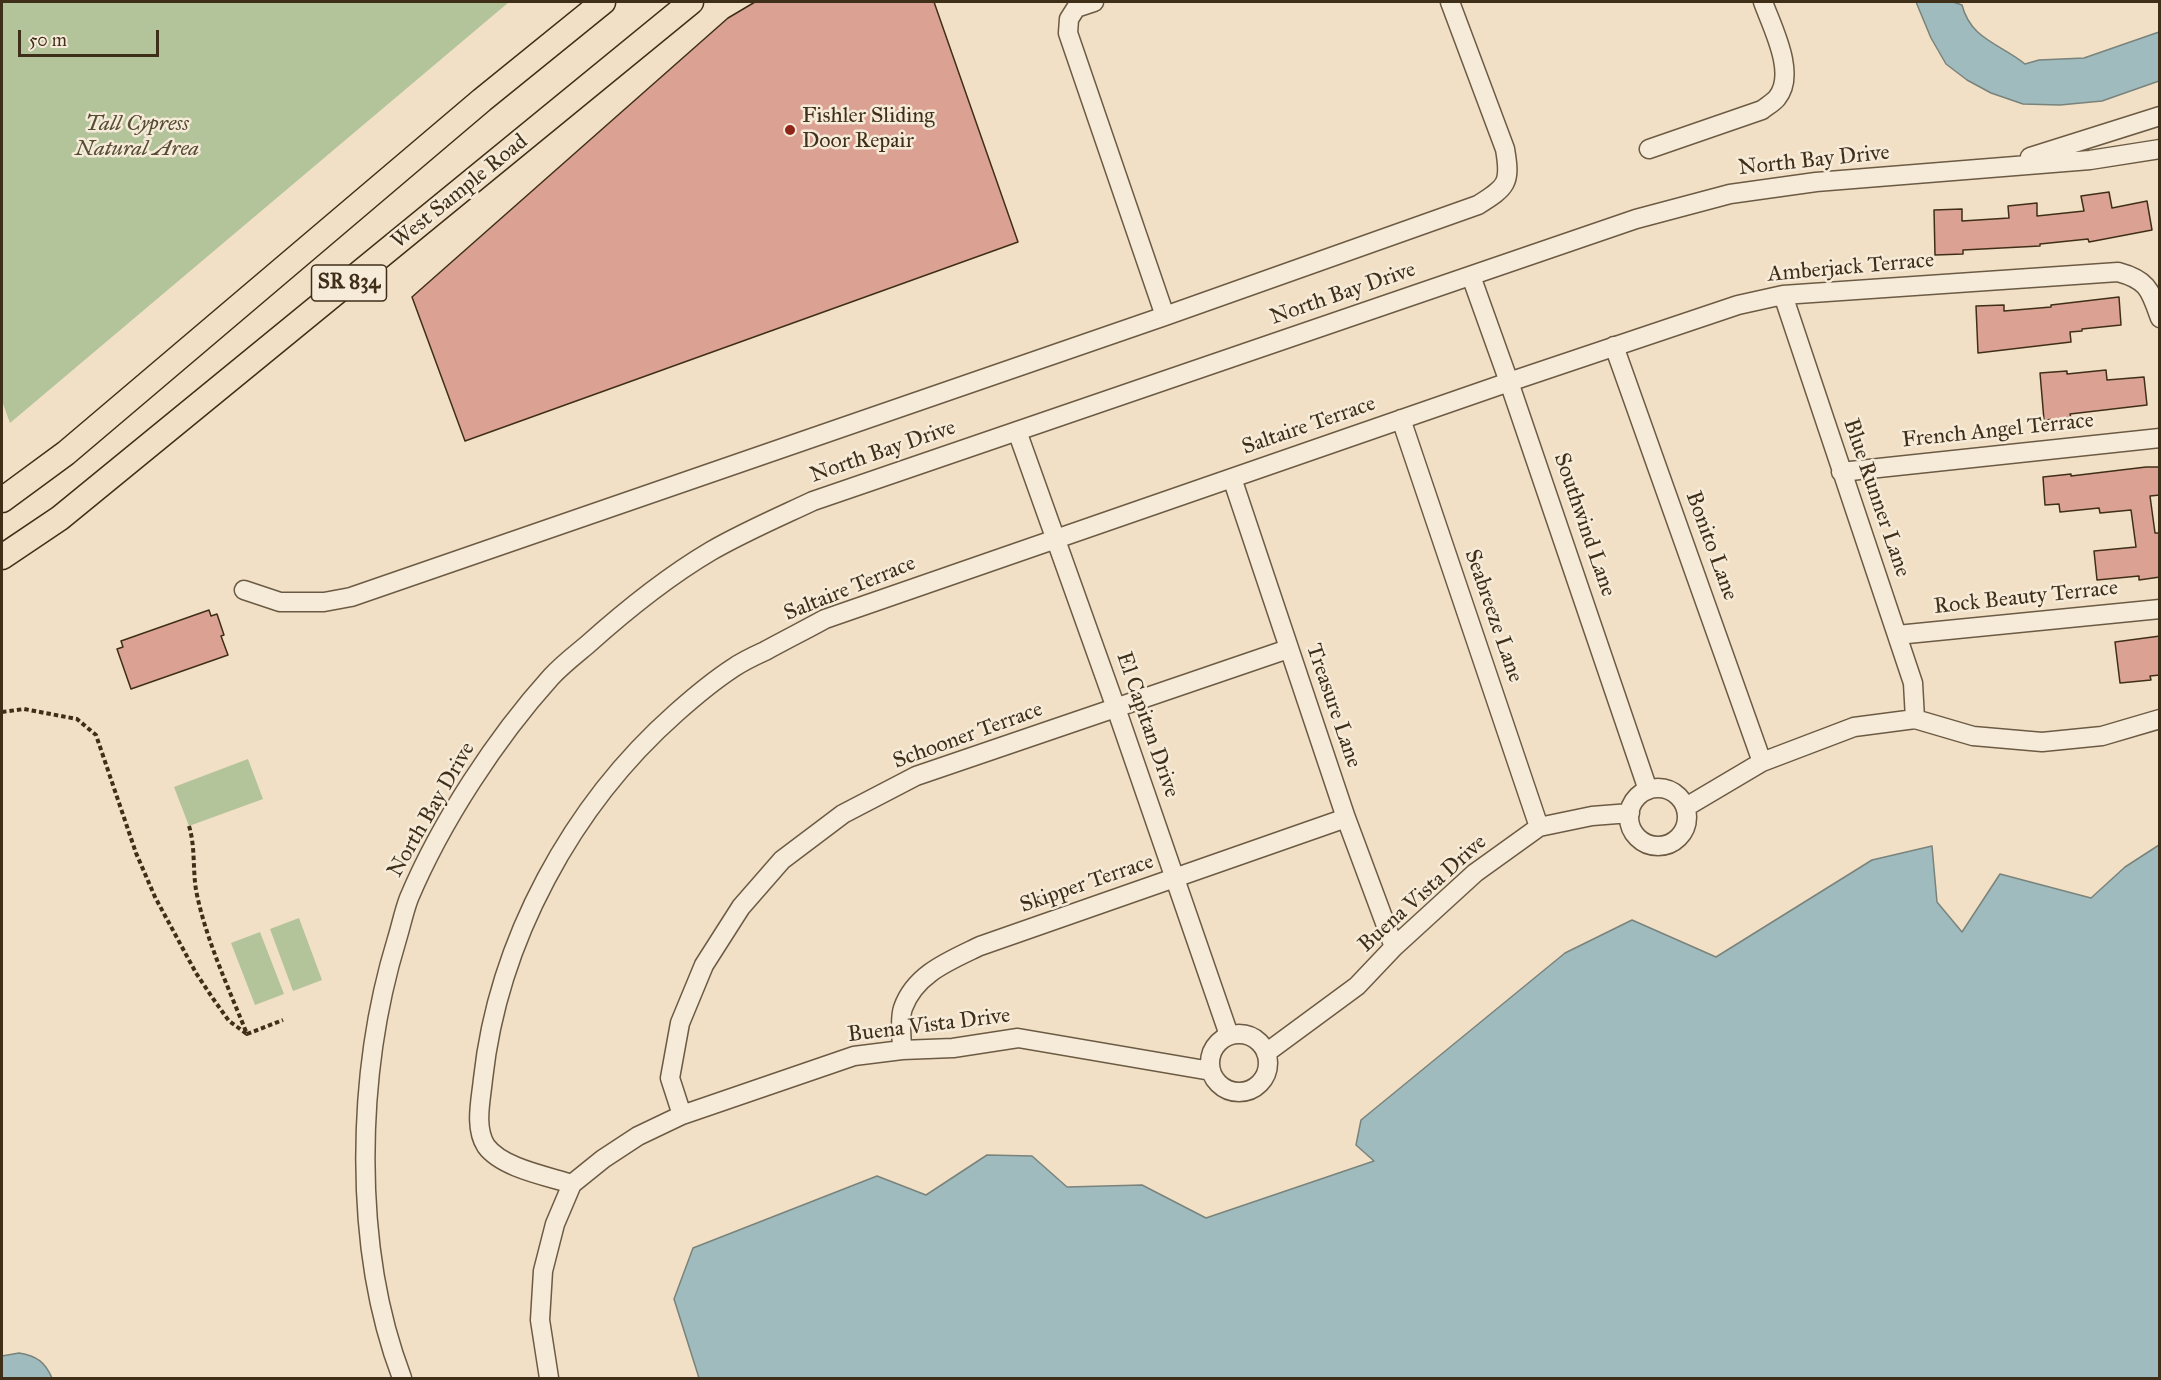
<!DOCTYPE html>
<style>
body{margin:0}
#map{position:relative;width:2161px;height:1380px;overflow:hidden;background:#f1e0c5;font-family:"IM FELL Great Primer",serif}
canvas{display:block}
.frame{position:absolute;inset:0;border:3px solid #3f2f19;pointer-events:none}
.scale{position:absolute;left:18px;top:30px;width:141px;height:27px;box-sizing:border-box;border:3px solid #3f2f19;border-top:0;padding-left:8px;font-size:18px;line-height:21px;white-space:nowrap;color:#3f2f19;-webkit-text-stroke:4px #f6ebd9;paint-order:stroke}
</style>
<div id="map">
<canvas width="2161" height="1380"></canvas>
<div class="frame"></div>
<div class="scale">50 m</div>
</div>
<script>
const ctx = document.querySelector('canvas').getContext('2d');
ctx.lineJoin = 'round';
function fillPath(path, color) {
  ctx.fillStyle = color;
  ctx.fill(path, 'evenodd');
}
function trace(path, color, width, dash) {
  ctx.strokeStyle = color;
  ctx.lineWidth = width;
  ctx.lineCap = dash ? 'butt' : 'round';
  ctx.setLineDash(dash || []);
  ctx.stroke(path);
}
function label(font, color, halo, rows, align = 'center') {
  ctx.font = font + ' "IM FELL Great Primer",serif';
  ctx.lineWidth = 5;
  ctx.setLineDash([]);
  ctx.textBaseline = 'middle';
  ctx.strokeStyle = halo;
  ctx.fillStyle = color;
  for (const [text, x, y, turn = 0] of rows) {
    ctx.save();
    ctx.translate(x, y);
    ctx.rotate((+turn || 0) * Math.PI / 180);
    ctx.textAlign = isNaN(turn) ? turn : align;
    if (halo) ctx.strokeText(text, 0, 0);
    ctx.fillText(text, 0, 0);
    ctx.restore();
  }
}
const green = new Path2D(`
 M2,2H509L10,423L2,401Z
 M248,759L263,799L189,826L174,787Z
 M299,918L322,980L293,991L270,929Z
 M260,932L284,994L255,1005L231,943Z`);
const water = new Path2D(`
 M1916,2H1953L1962,5C1971,40 2001,44 2025,64L2039,60L2084,58L2159,32V81L2102,101L2060,105L2023,104L1991,93L1967,80L1946,64L1931,38Z
 M2159,845V1378H699L674,1299L693,1248L877,1176L926,1195L987,1155L1032,1156L1067,1187L1142,1185L1206,1218L1374,1161L1356,1145L1361,1120L1565,953L1632,920L1716,957L1872,860L1932,846L1937,902L1962,932L2000,874L2091,898L2125,867Z
 M19,1353C37,1356 45,1362 52,1378H2V1356Z`);
const building = new Path2D(`
 M755,2H934L1018,242L465,441L412,297L728,18Z
 M2109,192L2112,208L2147,201L2152,230L2089,242L2088,239L2040,244V246L1963,250V254L1935,255L1934,210L1962,209V221L2009,218L2008,206L2037,203V216L2084,211L2081,196Z
 M2119,297L2121,325L2082,329V331L2070,332L2071,342L1978,353L1976,306L2004,305V311L2051,307V305Z
 M2106,370L2107,380L2144,377L2147,405L2070,414L2071,418L2044,420L2040,373L2067,371V374Z
 M2146,467H2160V495L2150,496L2155,533H2160V577L2139,580V576L2097,580L2094,551L2136,547L2131,510L2100,513L2099,508L2060,512L2059,504L2045,505L2043,477L2071,474V476Z
 M209,610L211,616L217,614L224,635L221,636L228,655L131,689L117,649L123,647L121,641Z
 M2160,636V675L2150,676L2151,680L2120,683L2115,642Z`);
const path = new Path2D(`
 M2,712L24,709L77,719L96,735L136,853L155,897L196,973L214,1000L229,1021L247,1034
 M189,826C196,849 192,872 197,895C207,942 229,989 247,1034L283,1020`);
const minor = new Path2D(`
 M1094,2L1076,8L1069,19L1068,33L1165,316
 M1649,149L1762,110C1767,106 1774,102 1777,98C1797,74 1772,27 1763,2
 M2030,157L2160,116
 M1471,276L1509,382L1648,790
 M1783,295L1913,683L1915,719
 M1614,346L1762,762
 M1401,419L1539,827
 M1017,431L1116,708L1229,1035
 M1841,472L2160,438
 M1232,478L1346,818L1394,947
 M244,590L280,602H324L351,597L1165,316L1478,205C1507,187 1511,183 1505,149L1450,2
 M1897,635L2160,609
 M1629 817a29 29 0 1 1 58 0a29 29 0 1 1-58 0Z
 M1686,807L1762,762L1854,727L1915,719L1973,736L2042,742L2102,736L2160,719
 M1210 1063a29 29 0 1 1 58 0a29 29 0 1 1-58 0Z
 M902,1050C902,1038 899,1019 903,1008C915,974 949,961 980,946L1346,818
 M1266,1053L1357,986L1394,947L1475,873L1539,827L1592,816L1630,813
 M682,1115L670,1078L680,1023L704,965L741,907L782,860L843,814L916,776L1288,649
 M572,1184C547,1176 502,1168 486,1146C474,1127 481,1100 483,1079C498,941 572,805 676,713C694,697 713,681 733,668C743,661 754,656 765,651C785,640 805,630 825,619L1509,382L1738,305L1783,295L2118,272C2148,280 2150,290 2160,318
 M402,1378C352,1247 356,1073 397,939C401,926 404,911 409,898C441,822 496,738 551,677C562,665 575,655 587,645C626,610 667,577 711,551C744,532 779,517 813,501L1636,219L1730,194L1816,182L2090,160L2160,149
 M549,1378L540,1320L543,1271L555,1224L572,1184L603,1159L638,1136L682,1115L854,1056L902,1050L953,1048L1018,1038L1211,1071`);
const major = new Path2D(`
 M2,500L66,453L482,100L603,2
 M2,557L60,518L691,2`);
const markers = [
 [790,130,6,"#8f2418"]
];
const shields = [
 [349,283,75]
];
const shieldNames = [
 ["SR 834",349,283]
];
const poiNames = [
 ["Fishler Sliding",802,117],
 ["Door Repair",802,142]
];
const parkNames = [
 ["Tall Cypress",137,125],
 ["Natural Area",137,150]
];
const streetNames = [
 ["North Bay Drive",1814,161,-6],
 ["West Sample Road",460,192,-39],
 ["Amberjack Terrace",1851,268,-5],
 ["North Bay Drive",1343,294,-19],
 ["Saltaire Terrace",1309,426,-19],
 ["French Angel Terrace",1998,431,-6],
 ["North Bay Drive",883,452,-19],
 ["Blue Runner Lane",1876,498,71],
 ["Southwind Lane",1584,525,71],
 ["Bonito Lane",1711,546,70],
 ["Saltaire Terrace",850,589,-22],
 ["Rock Beauty Terrace",2026,598,-6],
 ["Seabreeze Lane",1493,616,71],
 ["Treasure Lane",1333,706,71],
 ["El Capitan Drive",1147,725,71],
 ["Schooner Terrace",968,736,-20],
 ["North Bay Drive",432,810,-60],
 ["Skipper Terrace",1087,884,-19],
 ["Buena Vista Drive",1423,894,-42],
 ["Buena Vista Drive",929,1026,-7]
];
fillPath(green, '#b3c39a');
fillPath(water, '#9fbbbe');
trace(water, '#79837c', 1.5);
fillPath(building, '#dba192');
trace(building, '#3f2f19', 1.5);
trace(minor, '#6c5b44', 21);
trace(major, '#3f2f19', 27);
trace(path, '#3f2f19', 4, [4.5, 3]);
trace(minor, '#f6ebd9', 18);
trace(major, '#f1e0c5', 24);
for (const [x, y, r, color] of markers) {
  const dot = new Path2D();
  dot.arc(x, y, r, 0, 2 * Math.PI);
  ctx.fillStyle = color;
  ctx.fill(dot);
  trace(dot, '#f6ebd9', 2);
}
for (const [x, y, w] of shields) {
  const box = new Path2D();
  box.roundRect(x - w / 2, y - 18, w, 36, 4.5);
  ctx.fillStyle = '#f6ebd9';
  ctx.fill(box);
  trace(box, '#3f2f19', 1.5);
}
label('bold 21px', '#3f2f19', null, shieldNames);
label('22px', '#3f2f19', '#f6ebd9', poiNames, 'left');
label('italic 22px', '#564d33', '#f6ebd9', parkNames);
label('22px', '#3f2f19', '#f6ebd9', streetNames);
</script>
